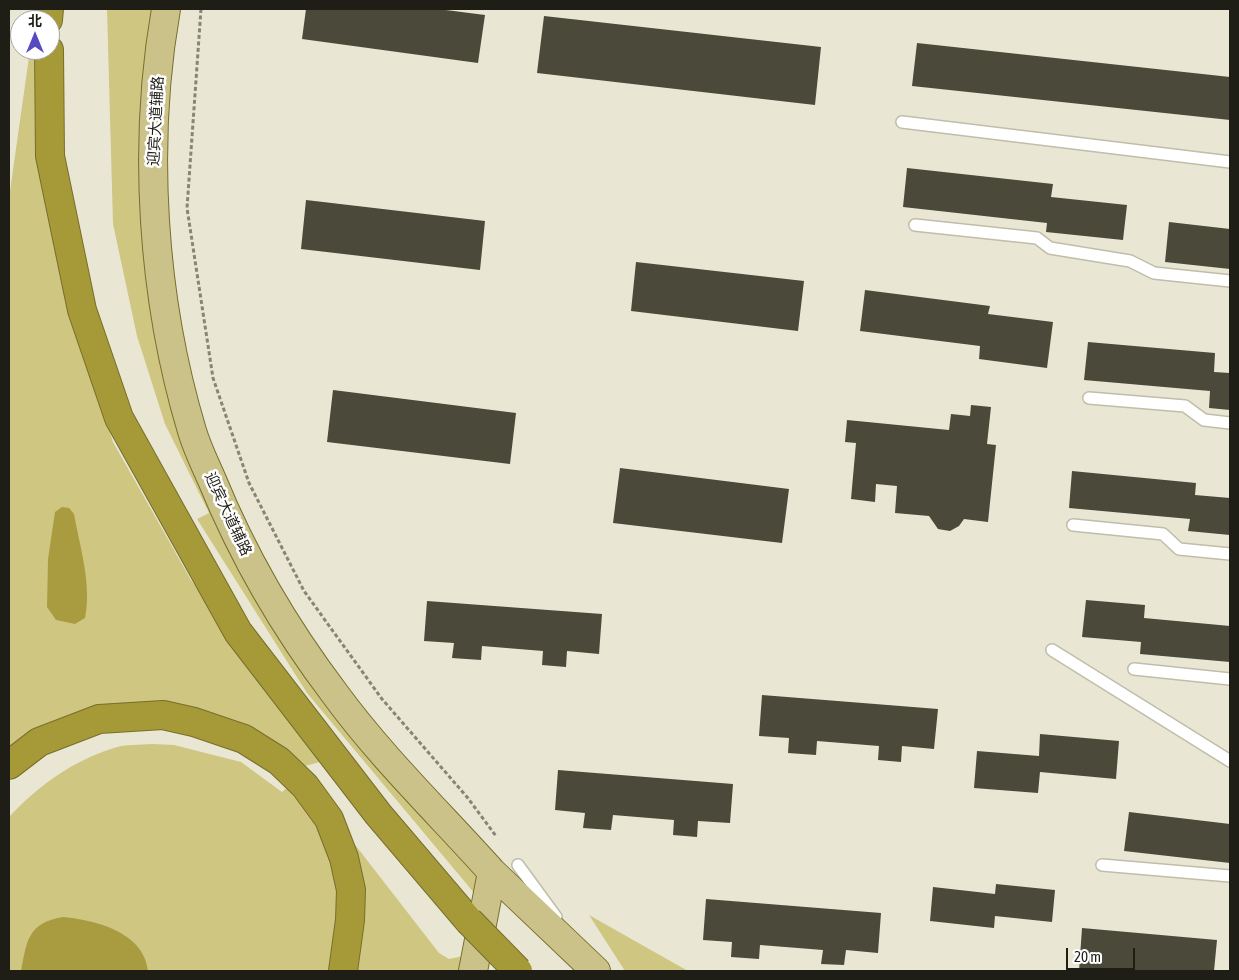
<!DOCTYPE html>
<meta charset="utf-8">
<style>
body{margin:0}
#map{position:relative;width:1239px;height:980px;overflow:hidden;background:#e9e7d3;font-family:"Asap Condensed","Noto Sans SC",sans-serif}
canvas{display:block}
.frame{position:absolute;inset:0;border:10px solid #1f1e16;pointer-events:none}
.north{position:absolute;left:10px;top:10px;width:50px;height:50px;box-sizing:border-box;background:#fff;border:1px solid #a5a5a2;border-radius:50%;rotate:0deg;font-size:14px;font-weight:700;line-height:20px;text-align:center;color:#1f1e16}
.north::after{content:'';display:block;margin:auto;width:18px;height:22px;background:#554ac2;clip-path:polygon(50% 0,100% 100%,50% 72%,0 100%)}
.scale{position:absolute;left:1066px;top:948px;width:69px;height:22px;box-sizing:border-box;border:2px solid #1f1e16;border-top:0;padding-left:6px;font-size:15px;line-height:18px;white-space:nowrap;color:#1f1e16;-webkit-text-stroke:4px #fff;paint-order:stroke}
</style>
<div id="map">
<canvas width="1239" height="980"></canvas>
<div class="frame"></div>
<div class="north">北</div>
<div class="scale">20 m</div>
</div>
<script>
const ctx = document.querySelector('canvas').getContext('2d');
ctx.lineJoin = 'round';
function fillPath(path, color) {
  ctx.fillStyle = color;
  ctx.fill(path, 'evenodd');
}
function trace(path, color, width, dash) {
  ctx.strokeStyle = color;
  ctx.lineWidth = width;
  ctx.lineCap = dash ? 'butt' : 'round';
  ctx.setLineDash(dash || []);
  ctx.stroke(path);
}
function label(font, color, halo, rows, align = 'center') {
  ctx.font = font + ' "Asap Condensed","Noto Sans SC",sans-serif';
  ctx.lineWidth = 5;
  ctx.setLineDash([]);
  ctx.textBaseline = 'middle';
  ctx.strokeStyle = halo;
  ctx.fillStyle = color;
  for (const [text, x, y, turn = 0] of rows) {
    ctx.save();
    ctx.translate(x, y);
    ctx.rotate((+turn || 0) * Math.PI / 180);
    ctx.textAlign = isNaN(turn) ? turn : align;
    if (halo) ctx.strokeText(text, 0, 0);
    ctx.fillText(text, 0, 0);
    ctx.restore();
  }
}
const green = new Path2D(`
 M107,9H158L142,152L214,512L481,872L480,900L307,693L197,519L209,513L165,424L137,336L113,224Z
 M30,50H41L64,289L113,442L191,580L310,744L320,762L305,766L240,726L168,707L9,754V198Z
 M152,744L174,745L241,762L282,792L301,775L439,953L449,959L468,955L465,971H9V817C38,786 72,761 114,748C125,744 140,745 152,744Z
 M589,915L688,971H625Z`);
const water = new Path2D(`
 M62,507L69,508L74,514C80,548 92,584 85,618L75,624L56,620L47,607L48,559L55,512Z
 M63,917C95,920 144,932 148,971H21C27,940 28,923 63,917Z`);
const building = new Path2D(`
 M306,9H438L485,15L478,63L302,39Z
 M544,16L821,47L815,105L537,73Z
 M917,43L1230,77V120L912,86Z
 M907,168L1053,184L1051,197L1127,205L1123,240L1046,232L1047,223L903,207Z
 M306,200L485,221L480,270L301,249Z
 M1169,222L1230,229V269L1165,262Z
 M636,262L804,281L798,331L631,311Z
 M865,290L990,306L988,314L1053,322L1047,368L979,359L980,346L860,331Z
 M1088,342L1215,353L1214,372L1230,373V410L1209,408L1210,391L1084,380Z
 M333,390L516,413L510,464L327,442Z
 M971,405L991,407L987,444L996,445L988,522L964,519L959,526L950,531L938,529L929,516L895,513L897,486L876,484L875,502L851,499L856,443L845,442L847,420L949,430L951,414L970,416Z
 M620,468L789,489L782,543L613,523Z
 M1072,471L1196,483L1195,495L1230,498V535L1188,531L1190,519L1069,508Z
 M1086,600L1145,605L1144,618L1230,626V662L1140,654L1141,642L1082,637Z
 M427,601L602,614L599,654L567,651L566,667L542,665L543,651L482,646L481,660L452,658L454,643L424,641Z
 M762,695L938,709L934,749L902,746L901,762L878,760L879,746L817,741L816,755L788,753L789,738L759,736Z
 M1040,734L1119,741L1116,779L1040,772L1038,793L974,788L977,751L1039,756Z
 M558,770L733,784L730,823L698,821L697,837L673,835L674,820L613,815L611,830L583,828L585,813L555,810Z
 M1129,812L1230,824V863L1124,851Z
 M996,884L1055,890L1052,922L995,916L994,928L930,921L933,887L995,894Z
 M706,899L881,913L878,953L846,950L844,965L821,964L823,950L760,945L759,959L731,957L732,942L703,940Z
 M1082,928L1217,940L1214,971H1079Z`);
const path = new Path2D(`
 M201,9L187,208L213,378L249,483L304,591L382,699L467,797L496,836`);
const lane = new Path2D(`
 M902,122L1230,162
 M915,225L1037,238L1050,248L1130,261L1154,273L1230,281
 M1089,398L1185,406L1204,420L1230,423
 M1073,525L1163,534L1179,549L1230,554
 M1052,650L1230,761
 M1134,669L1230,679
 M518,865L556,917
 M1102,865L1230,876`);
const primary = new Path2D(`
 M166,9C142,145 152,298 192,431C197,448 205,464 212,480C243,556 285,628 335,694C381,757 439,813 492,872L473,971
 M492,872L596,971`);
const highway = new Path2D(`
 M48,20L49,9
 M49,50L50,156L82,310L119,418L238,632L378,814L469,921
 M9,765L39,742L99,719L163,715L194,722L244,739L279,761L305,786L329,819L344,858L351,890L350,920L343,971`);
const highwayBridge = new Path2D(`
 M469,921L518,971`);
const streetNames = [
 ["迎宾大道辅路",156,121,-87],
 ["迎宾大道辅路",228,514,65]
];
fillPath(green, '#cfc682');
fillPath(water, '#a99c40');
fillPath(building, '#4b4939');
trace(lane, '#c0bdaa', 14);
trace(primary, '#776e2c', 30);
trace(highway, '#776e2c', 30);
trace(path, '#868576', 3, [4, 2.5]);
trace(lane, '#fff', 11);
trace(primary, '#cac288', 28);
trace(highway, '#a69938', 28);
trace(highwayBridge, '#776e2c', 30, []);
trace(highwayBridge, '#a69938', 28);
label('15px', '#1f1e16', '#fff', streetNames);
</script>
